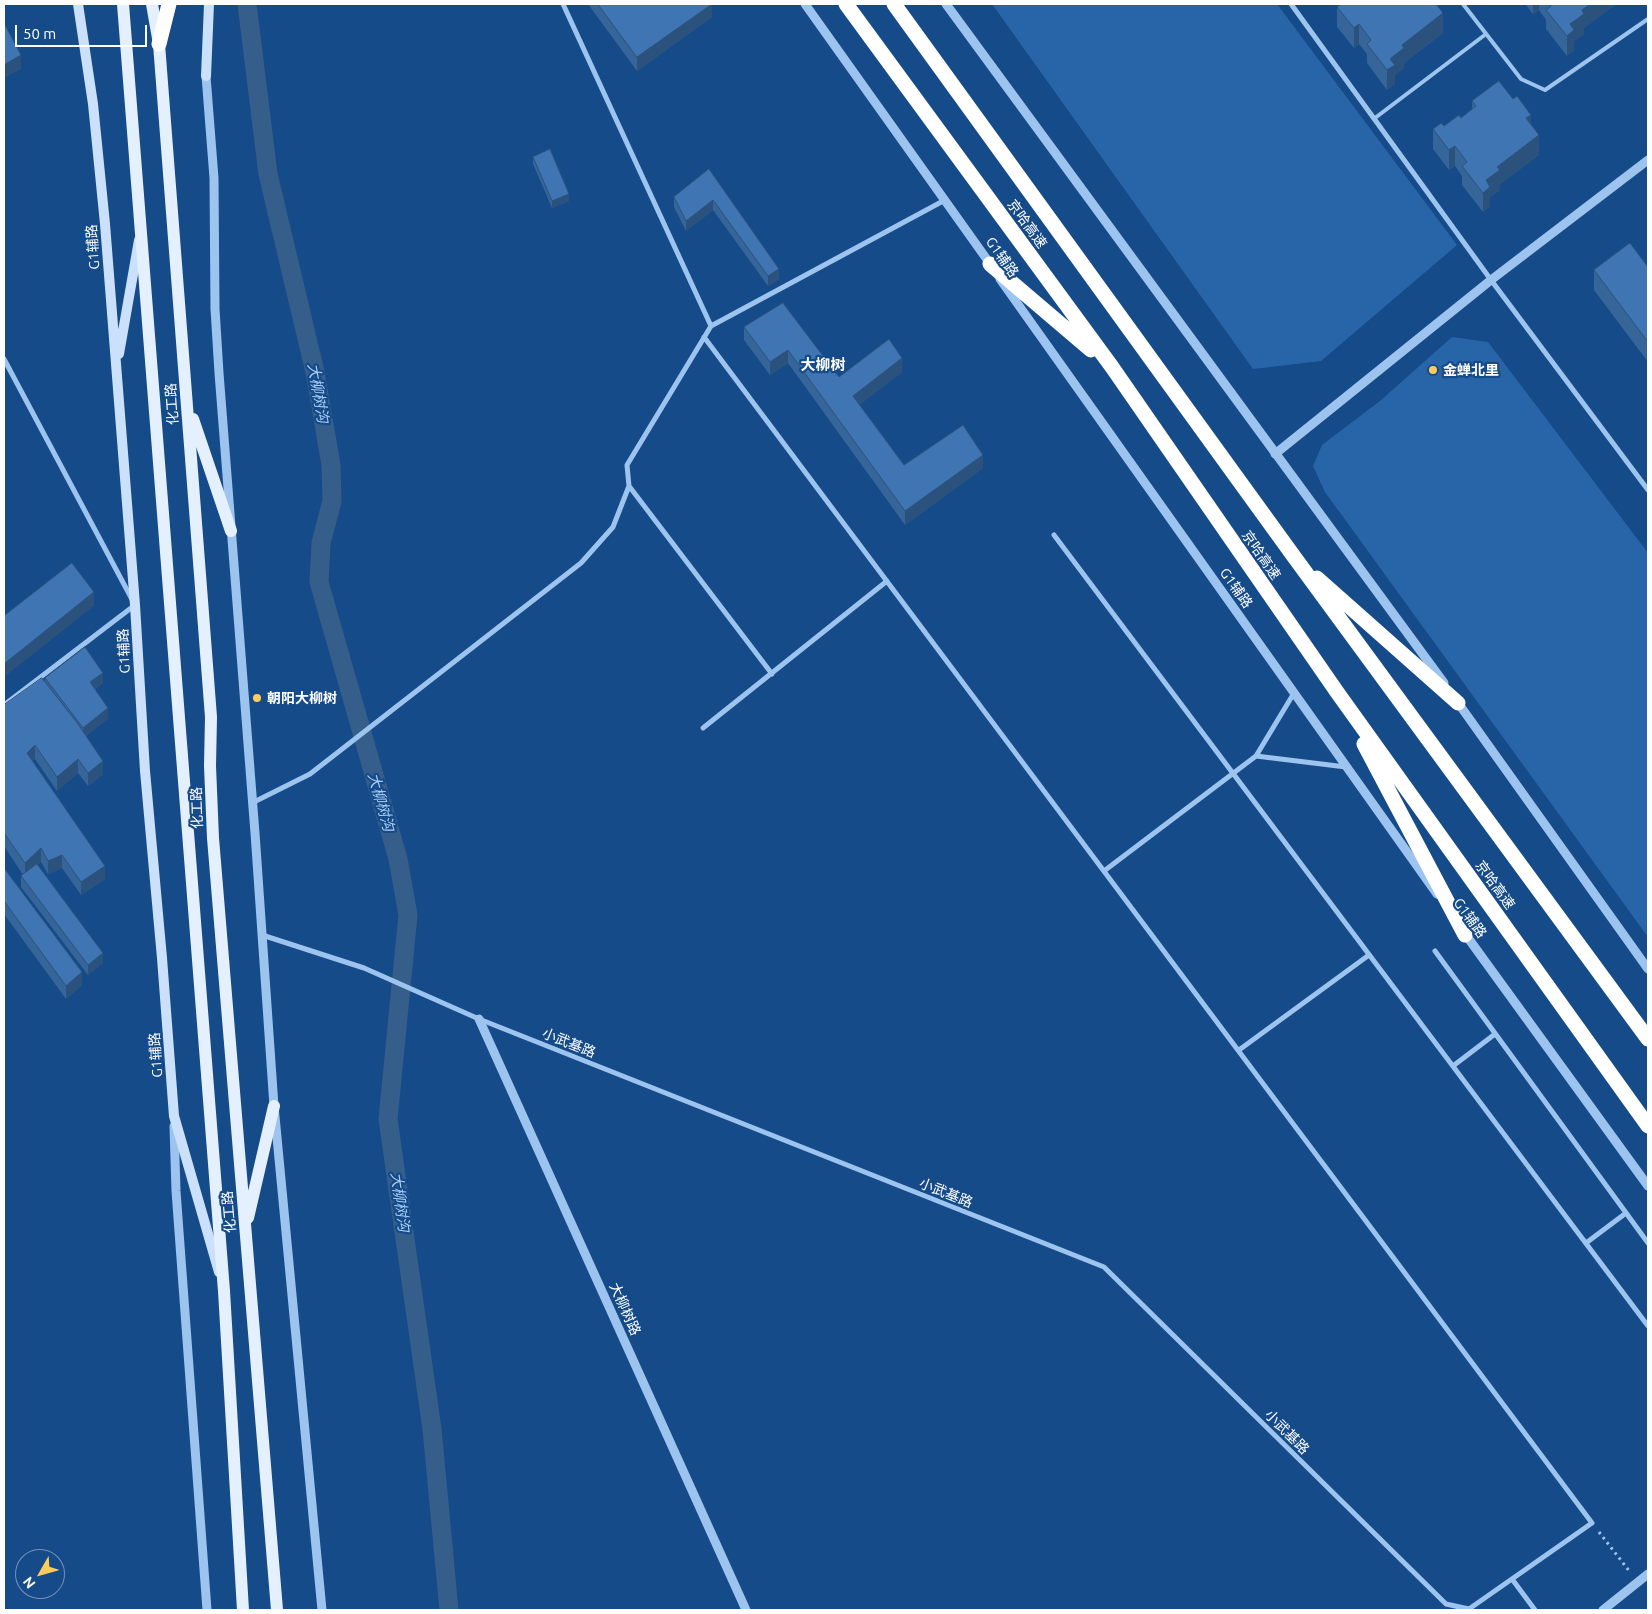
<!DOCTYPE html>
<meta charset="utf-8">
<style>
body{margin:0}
#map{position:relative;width:1652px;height:1614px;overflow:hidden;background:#164b89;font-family:Ubuntu,sans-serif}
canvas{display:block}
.frame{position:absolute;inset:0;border:5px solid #fff;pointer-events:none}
.north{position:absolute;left:15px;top:1549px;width:50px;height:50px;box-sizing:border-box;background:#164b89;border:1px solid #7393b8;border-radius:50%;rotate:232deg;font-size:14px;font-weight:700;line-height:20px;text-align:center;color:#fff}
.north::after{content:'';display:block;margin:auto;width:18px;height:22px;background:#ffcc5b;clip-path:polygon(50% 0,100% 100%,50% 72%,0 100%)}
.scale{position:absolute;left:15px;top:25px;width:132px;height:22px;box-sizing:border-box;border:2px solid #fff;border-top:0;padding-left:6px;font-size:15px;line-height:18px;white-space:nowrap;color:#fff;-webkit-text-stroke:4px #164b89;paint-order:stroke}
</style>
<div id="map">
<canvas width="1652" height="1614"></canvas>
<div class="frame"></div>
<div class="north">N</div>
<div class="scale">50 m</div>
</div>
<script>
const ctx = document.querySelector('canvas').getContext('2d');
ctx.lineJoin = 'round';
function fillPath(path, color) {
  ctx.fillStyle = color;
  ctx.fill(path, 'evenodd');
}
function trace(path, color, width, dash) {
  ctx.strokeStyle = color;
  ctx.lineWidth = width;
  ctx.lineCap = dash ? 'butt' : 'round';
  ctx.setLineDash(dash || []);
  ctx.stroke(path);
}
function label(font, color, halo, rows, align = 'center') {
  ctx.font = font + ' Ubuntu,"Noto Sans SC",sans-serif';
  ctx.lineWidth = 4.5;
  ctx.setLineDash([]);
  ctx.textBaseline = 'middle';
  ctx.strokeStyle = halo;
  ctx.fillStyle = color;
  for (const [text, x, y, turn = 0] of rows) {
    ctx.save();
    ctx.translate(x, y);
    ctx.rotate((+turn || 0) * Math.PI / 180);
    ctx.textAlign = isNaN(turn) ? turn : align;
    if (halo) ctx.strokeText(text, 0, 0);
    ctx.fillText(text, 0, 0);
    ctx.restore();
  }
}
const green = new Path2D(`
 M992,4H1277L1457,245L1321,361L1253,369Z
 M1452,337L1488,342L1648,553V937L1325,492L1313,466L1322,445L1380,401Z`);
const canal = new Path2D(`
 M247,4L268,174L315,372L331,465L332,501L321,543L319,582L398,859L408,915L388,1119L432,1429L449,1610`);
const path = new Path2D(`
 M1599,1532L1630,1572`);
const service = new Path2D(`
 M1463,4L1521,79L1545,90L1648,19
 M1375,118L1486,34`);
const minor = new Path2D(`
 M563,4L711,326
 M1291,4L1491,280L1648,490
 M4,359L135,605L4,705
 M629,486L772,674
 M1054,535L1648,1326
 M703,728L887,581
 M1256,756L1346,767
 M252,803L310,774L581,563L613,527L629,486L627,465L711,326L945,200
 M1104,871L1256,756L1294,693
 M262,935L364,968L479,1019L1104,1267L1446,1604L1469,1609L1592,1523L704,337
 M1435,951L1648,1243
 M1239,1050L1369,955
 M1453,1066L1495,1034
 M1586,1243L1626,1213
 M1512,1579L1535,1610`);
const tertiary = new Path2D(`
 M805,4L993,268
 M946,4L1444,683
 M206,76L214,178L215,309L219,373L255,833L274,1106L322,1610
 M1000,279L1437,894
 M1275,454L1491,280L1648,160
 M1456,700L1648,969
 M1463,931L1648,1186
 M479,1019L746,1610
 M174,1126L176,1191L207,1610
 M1603,1610L1648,1574`);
const secondary = new Path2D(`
 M78,4L93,104L105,224L135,605L145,771L162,958L174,1116L219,1272
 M206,76L209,4
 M119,354L139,240`);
const primary = new Path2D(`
 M123,4L224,1291L243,1610
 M152,4L159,44L211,717L210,766L213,838L277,1610
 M193,419L231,531
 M248,1218L274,1106`);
const motorway = new Path2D(`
 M846,4L1112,367L1337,692L1648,1126
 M894,4L1295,558L1648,1039
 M159,44L169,4
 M990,264L1091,350
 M1317,578L1458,703
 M1364,744L1465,935`);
const wall = new Path2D(`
 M588,4H712V17L637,71Z
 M1525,4H1616L1584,28V34L1574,41V50L1567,56L1546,29V20L1539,10L1533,14Z
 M1337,7L1443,33L1404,63V68L1395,75V84L1387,90L1367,63V54L1359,44L1354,48L1337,27Z
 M1472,101L1531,125L1539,155L1500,184V190L1490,197V206L1483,212L1462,185V176L1455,166L1449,170L1433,149V129L1444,126L1461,118L1472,109Z
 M533,157L569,201L552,208L533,164Z
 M709,169L779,279L768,286L713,210L686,231L674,207V197Z
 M1648,267V362L1594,290V270Z
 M744,327L839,377L902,372L859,405L904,465L983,468L905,525L788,363L770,375L744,340Z
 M45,678L103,683L95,689L108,718L86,736L103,774L88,786L78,773L57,791L35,759L32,761L105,879L81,895L62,868L48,874L41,862L37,865L103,963L88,975L21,887V876L23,875L4,846V705L45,682Z
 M4,868L82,985L66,999L4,914Z`);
const shadedWall = new Path2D(`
 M712,4V17L637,71V57Z
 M1533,4H1539V10L1533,14Z
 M1590,4H1616L1584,28V34L1574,41V50L1567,56V36L1570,24L1582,10Z
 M1443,13V33L1404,63V68L1395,75V84L1387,90V70L1390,59L1402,45Z
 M1359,24V44L1354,48V28Z
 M21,55V69L4,78V65Z
 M1531,115V135L1526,118Z
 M1539,135V155L1500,184V190L1490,197V206L1483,212V193L1486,180L1497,167Z
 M1455,146V166L1449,170V150Z
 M569,194V201L552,208V201Z
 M713,200V210L686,231V221Z
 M779,269V279L768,286V276Z
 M788,350V363L770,375V362Z
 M902,358V372L853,410V396Z
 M983,455V468L905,525V511Z
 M94,592V606L4,677V664Z
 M103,673V683L90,692V682Z
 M108,708V718L83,738V728Z
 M35,745V759L27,767V753Z
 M78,759V773L57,791V777Z
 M103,761V774L88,786V773Z
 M41,848V862L25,876V863Z
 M62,855V868L48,874V861Z
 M105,866V879L81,895V882Z
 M103,953V963L88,975V965Z
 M82,972V985L66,999V986Z`);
const building = new Path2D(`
 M598,4H712L637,57Z
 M1342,4H1436L1443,13L1402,45L1404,48L1390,59L1395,65L1387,70L1367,44L1371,40L1359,24L1354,28L1337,7Z
 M1549,4H1590L1582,10L1584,14L1570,24L1574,30L1567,36L1546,10L1551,6Z
 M4,23L21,55L4,65Z
 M1499,81L1513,99L1517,96L1531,115L1526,118L1539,135L1497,167L1500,170L1486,180L1490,187L1483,193L1462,166L1467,162L1455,146L1449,150L1433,129L1441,123L1444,126L1459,115L1461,118L1476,106L1472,101Z
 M550,149L569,194L552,201L533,157Z
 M709,169L779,269L768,276L713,200L686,221L674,197Z
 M1630,243L1648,267V342L1594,270Z
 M783,303L839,377L889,339L902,358L853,396L904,465L963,425L983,455L905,511L788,350L770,362L744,327Z
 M72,563L94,592L4,664V616Z
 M85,647L103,673L90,682L108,708L83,728L45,678Z
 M42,678L78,724L103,761L88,773L78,759L57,777L35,745L27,753L105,866L81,882L62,855L48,861L41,848L25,863L4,833V705Z
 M37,864L103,953L88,965L21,876Z
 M4,868L82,972L66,986L4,901Z`);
const markers = [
 [1433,370,5,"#ffcc5b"],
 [257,698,5,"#ffcc5b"]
];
const streetNames = [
 ["京哈高速",1027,224,54],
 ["G1辅路",93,247,-94],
 ["G1辅路",1002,257,55],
 ["化工路",172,404,-94],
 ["京哈高速",1261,555,55],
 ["G1辅路",1236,588,55],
 ["G1辅路",124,651,-93],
 ["化工路",197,808,-92],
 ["京哈高速",1495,885,54],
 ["G1辅路",1470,918,54],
 ["小武基路",569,1043,22],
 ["G1辅路",156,1055,-94],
 ["小武基路",946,1193,22],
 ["化工路",229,1212,-95],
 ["大柳树路",625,1309,66],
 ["小武基路",1287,1432,45]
];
const poiNames = [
 ["金蝉北里",1443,370],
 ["朝阳大柳树",267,698]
];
const neighbourhoodNames = [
 ["大柳树",823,365]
];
const waterNames = [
 ["大柳树沟",318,393,80],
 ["大柳树沟",381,802,74],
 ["大柳树沟",400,1202,82]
];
fillPath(green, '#2865a8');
trace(canal, '#365e8b', 19);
trace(path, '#9dc4ef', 3, [2.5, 4]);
trace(service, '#9dc4ef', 4);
trace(minor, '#9dc4ef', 5);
trace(tertiary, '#9dc4ef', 9);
trace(secondary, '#cbe0fa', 10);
trace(primary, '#e5f0ff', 12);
trace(motorway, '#fff', 15);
fillPath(wall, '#356599');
fillPath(shadedWall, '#2b527d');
fillPath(building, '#3e75b2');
trace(building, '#2b527d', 1);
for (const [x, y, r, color] of markers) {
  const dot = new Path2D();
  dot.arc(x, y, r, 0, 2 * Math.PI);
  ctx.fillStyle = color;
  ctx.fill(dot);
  trace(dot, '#164b89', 2);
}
label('14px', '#fff', '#164b89', streetNames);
label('bold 14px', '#fff', '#164b89', poiNames, 'left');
label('bold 15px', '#fff', '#164b89', neighbourhoodNames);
label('italic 15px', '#a9cef6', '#164b89', waterNames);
</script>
